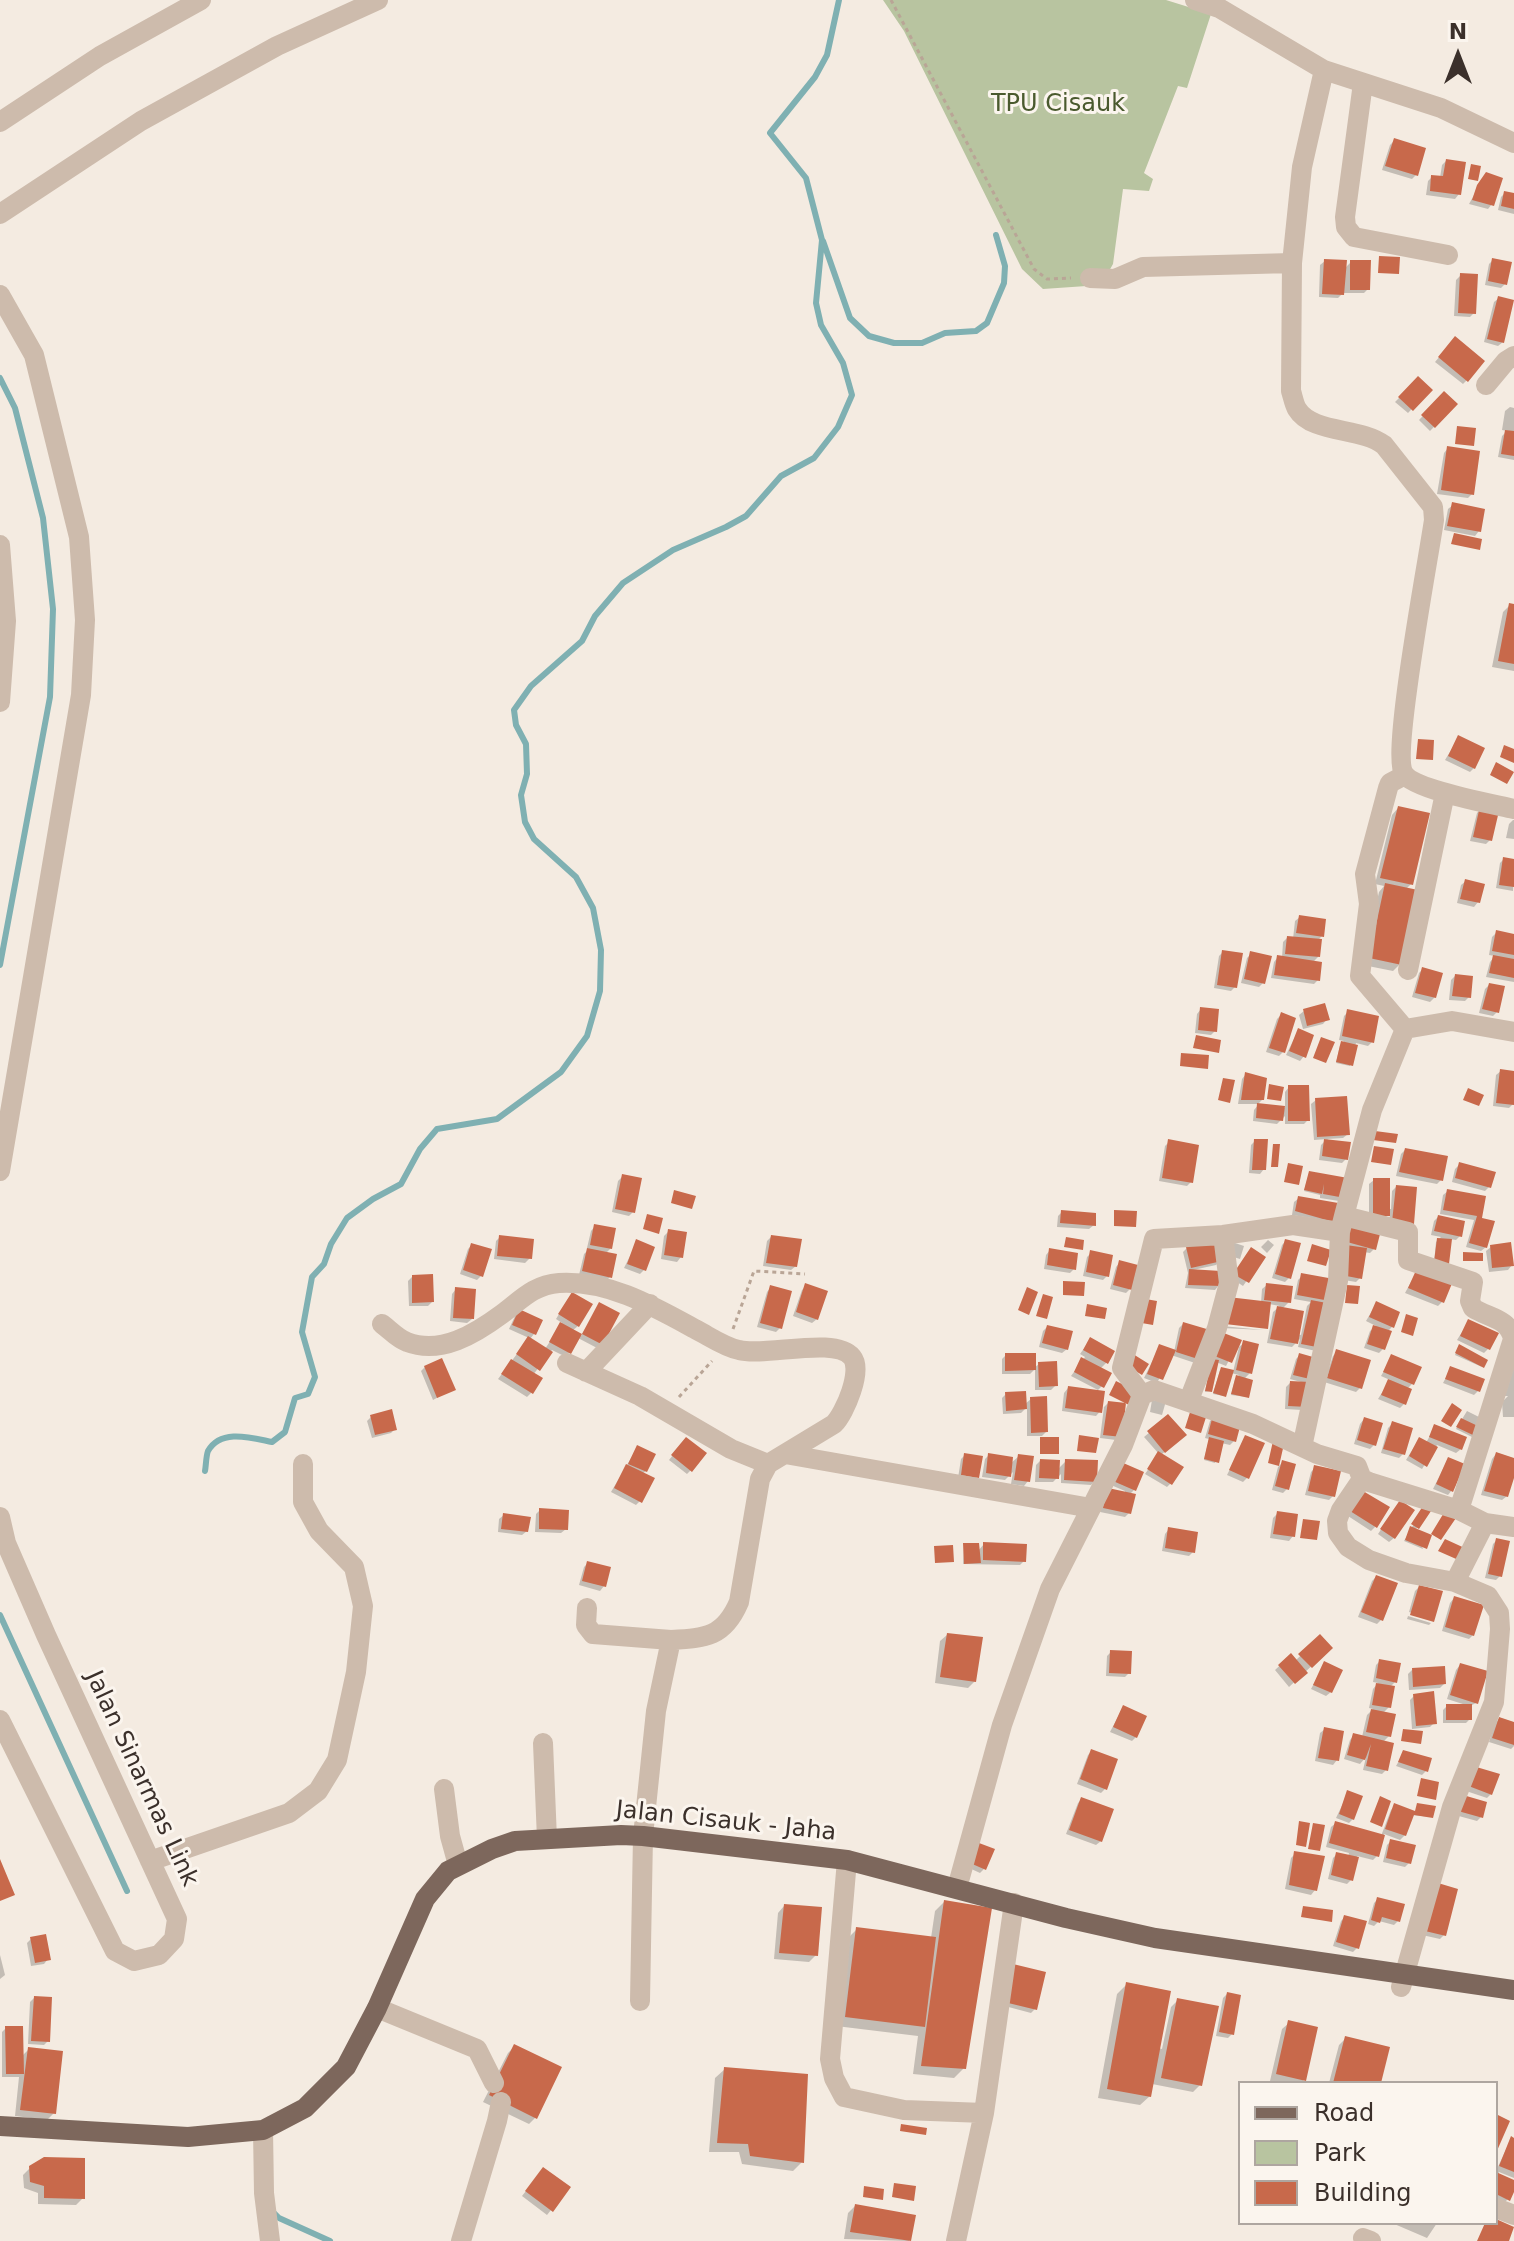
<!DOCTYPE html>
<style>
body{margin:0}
#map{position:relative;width:1514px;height:2241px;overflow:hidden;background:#f4ebe1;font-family:"DejaVu Sans",sans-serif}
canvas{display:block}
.legend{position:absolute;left:1238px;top:2081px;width:260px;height:144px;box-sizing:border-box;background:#fbf5ee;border:2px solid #aea6a0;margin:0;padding:10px 14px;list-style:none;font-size:24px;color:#3b302b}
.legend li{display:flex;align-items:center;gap:16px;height:40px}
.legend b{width:40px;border:2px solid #aea6a0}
.north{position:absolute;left:1418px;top:16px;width:80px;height:80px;-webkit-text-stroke:6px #fbf5ee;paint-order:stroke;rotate:0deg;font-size:22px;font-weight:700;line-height:32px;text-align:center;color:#3b302b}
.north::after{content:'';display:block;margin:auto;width:28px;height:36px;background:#3b302b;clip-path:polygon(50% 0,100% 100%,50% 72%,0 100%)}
</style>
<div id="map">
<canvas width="1514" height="2241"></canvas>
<ul class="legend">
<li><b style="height:10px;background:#7d675c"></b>Road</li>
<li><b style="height:22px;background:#b8c4a0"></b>Park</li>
<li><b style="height:22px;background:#c8694b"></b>Building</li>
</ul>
<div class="north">N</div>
</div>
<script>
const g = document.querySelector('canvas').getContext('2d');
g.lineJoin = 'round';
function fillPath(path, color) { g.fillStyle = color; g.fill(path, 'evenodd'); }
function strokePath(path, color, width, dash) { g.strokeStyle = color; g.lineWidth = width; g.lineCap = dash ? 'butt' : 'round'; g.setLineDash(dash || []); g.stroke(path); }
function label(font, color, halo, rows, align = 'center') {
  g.font = font + ' "DejaVu Sans",sans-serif'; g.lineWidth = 6; g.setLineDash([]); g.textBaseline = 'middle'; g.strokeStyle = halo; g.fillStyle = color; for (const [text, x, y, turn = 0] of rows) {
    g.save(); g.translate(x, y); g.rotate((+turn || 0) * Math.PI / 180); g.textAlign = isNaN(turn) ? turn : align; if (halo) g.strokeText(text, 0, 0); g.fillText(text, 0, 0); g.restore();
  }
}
const green = new Path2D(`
 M883,0H1166L1211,14L1187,88L1178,86L1144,173L1153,179L1149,191L1123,189L1113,264L1101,285L1043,289L1022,269L904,31Z`);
const shadow = new Path2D(`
 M1394,141L1416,175L1412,179L1382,170L1390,145Z
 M1446,161L1459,194L1455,199L1426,195L1428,181L1432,177L1440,178L1442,165Z
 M1483,179L1492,204L1488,209L1469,204Z
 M1505,193L1514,195V214L1498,210L1501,197Z
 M1493,260L1505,284L1501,288L1485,285L1489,264Z
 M1325,261L1344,269L1351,262L1368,289L1364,293H1343L1338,298L1319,297L1320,265Z
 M1461,275L1474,313L1470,317L1454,316L1456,280Z
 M1499,298L1503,342L1498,346L1484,342L1494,302Z
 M1451,343L1467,380L1463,384L1435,362Z
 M1418,379L1430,390L1408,413L1395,402Z
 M1444,394L1455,405L1430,431L1419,420Z
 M1510,407L1514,408V460L1498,457L1502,436L1507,431L1502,430L1505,411Z
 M1448,448L1472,494L1468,498L1437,494L1444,453Z
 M1453,505L1479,531L1475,536L1444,530L1448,509Z
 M1510,605L1514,606V671L1492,667L1503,612Z
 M1459,737L1474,768L1470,772L1445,760Z
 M1398,808L1411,884L1406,889L1400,964L1393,971L1363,965L1379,892L1384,886L1375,884L1392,815Z
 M1481,809L1490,840L1486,844L1470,841L1477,813Z
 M1513,820H1514V839L1506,838L1509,824Z
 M1504,859L1514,860L1513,891L1496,888L1500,863Z
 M1466,881L1478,902L1474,907L1457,903L1461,885Z
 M1300,917L1322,936L1317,941L1318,957L1312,963L1318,980L1314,984L1271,978L1274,962L1278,957L1282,958L1283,942L1287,938L1293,939L1295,921Z
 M1497,932L1514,936V982L1486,977L1490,962L1495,956L1489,955L1492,937Z
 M1223,952L1235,987L1231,991L1214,988L1219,956Z
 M1251,954L1263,983L1259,987L1241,983L1247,958Z
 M1423,969L1435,997L1430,1002L1412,997L1419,973Z
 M1455,976L1469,997L1465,1001L1449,1000L1451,980Z
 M1489,985L1497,1012L1493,1016L1479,1013L1485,989Z
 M1201,1009L1215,1031L1211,1035L1195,1033L1197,1014Z
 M1304,1011L1327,1019L1323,1024L1303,1029L1299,1015Z
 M1348,1012L1372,1042L1368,1046L1356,1043L1350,1066L1336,1063L1340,1045L1344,1041L1339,1040L1344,1016Z
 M1281,1015L1283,1052L1279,1056L1266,1052L1277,1019Z
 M1298,1031L1304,1056L1300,1061L1286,1055Z
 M1501,1071L1514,1073L1513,1104L1509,1108L1493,1106L1496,1075Z
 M1246,1074L1262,1100L1258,1104H1238L1242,1079Z
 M1289,1087L1308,1120L1304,1124H1285V1116L1277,1124L1253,1121L1254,1110L1258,1105L1285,1108V1092Z
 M1316,1100L1348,1134L1343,1138L1327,1139L1346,1159L1342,1163L1319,1160L1321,1145L1327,1139L1314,1140L1311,1104Z
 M1255,1141L1264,1169L1260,1174L1249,1173L1251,1145Z
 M1169,1142L1191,1182L1187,1186L1159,1181L1165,1146Z
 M1405,1150L1441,1180L1437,1184L1396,1176L1401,1154Z
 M1459,1165L1489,1187L1485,1191L1452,1182L1455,1169Z
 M1309,1173L1346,1180L1339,1201L1320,1198V1195L1304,1191Z
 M622,1177L633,1212L629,1216L612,1212L618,1181Z
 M1374,1180L1388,1209H1391L1392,1191L1396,1187L1415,1189L1389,1226L1390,1213L1383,1220H1369V1184Z
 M1448,1191L1484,1198L1480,1219L1486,1247L1481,1251L1466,1247L1474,1220L1440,1214L1443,1195Z
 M1299,1198L1336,1222L1292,1215L1294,1202Z
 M1062,1212L1094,1225L1089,1229L1057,1227L1058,1216Z
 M1438,1217L1460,1236L1456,1240L1450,1239L1434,1263L1436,1242L1441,1237L1431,1235L1434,1221Z
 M595,1226L611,1248L605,1254L610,1277L606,1281L579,1275L584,1254L589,1249L587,1248L591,1231Z
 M668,1232L681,1257L677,1262L661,1259L664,1236Z
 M1348,1232L1374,1249L1370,1253L1364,1252L1360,1278L1356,1282L1338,1279Z
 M500,1237L530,1258L525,1263L494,1259L496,1241Z
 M771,1237L796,1266L791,1270L763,1266L767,1241Z
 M1268,1240L1274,1245L1267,1253L1261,1247Z
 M1286,1241L1289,1278L1285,1282L1272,1278L1282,1245Z
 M637,1242L644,1270L640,1274L624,1268Z
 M1232,1242L1244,1246L1240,1259L1227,1255Z
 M472,1245L481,1276L477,1280L460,1274L468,1249Z
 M1491,1247L1512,1265L1508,1270L1489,1272L1486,1251Z
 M1187,1248L1220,1261L1216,1265L1193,1270L1219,1285L1215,1290L1185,1288L1188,1273L1183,1252Z
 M1050,1250L1074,1269L1070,1273L1044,1269L1046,1255Z
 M1091,1253L1107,1276L1103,1280L1083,1276L1087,1257Z
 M1263,1258L1243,1286L1231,1278Z
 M1120,1262L1130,1289L1126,1293L1110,1289L1116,1267Z
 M1418,1269L1442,1302L1438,1306L1405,1293Z
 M1302,1276L1331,1281L1316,1351L1298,1347L1300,1339L1292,1347L1267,1343L1273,1312L1280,1306L1269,1304L1265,1329L1261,1303L1262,1289L1267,1285L1289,1302L1282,1309L1297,1334L1301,1335L1307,1306L1311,1302L1294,1299L1298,1280Z
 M412,1277L432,1302L428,1306H409L408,1281Z
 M806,1286L817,1319L812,1323L793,1316L802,1290Z
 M771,1287L780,1328L776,1332L757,1327L767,1292Z
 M456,1289L472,1319L467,1323L450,1321L452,1294Z
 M568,1299L578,1326L572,1331L581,1336L599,1305L617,1314L597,1348L578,1338L566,1357L552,1350L533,1375L531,1393L527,1397L498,1379L529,1338L509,1329L515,1316L519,1311L534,1334L530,1339L545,1349L562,1323L556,1319Z
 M1376,1304L1392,1327L1387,1332L1383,1349L1379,1353L1364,1348L1370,1331L1376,1326L1366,1321Z
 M1469,1321L1488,1349L1484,1353L1457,1340Z
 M1183,1324L1207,1331L1195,1363L1171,1355L1157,1383L1144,1378L1160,1346L1174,1352L1179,1328Z
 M1222,1326L1264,1330L1222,1328Z
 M1047,1327L1067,1349L1062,1353L1039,1347L1043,1331Z
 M1090,1340L1107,1362L1100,1369L1102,1386L1098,1390L1071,1376L1085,1357L1080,1354Z
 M1239,1341L1226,1366L1216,1362L1210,1391L1205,1392L1211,1360Z
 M1244,1343L1250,1373L1244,1379L1247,1397L1231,1395L1235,1379L1239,1375L1231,1373L1224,1396L1213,1394L1220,1370L1233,1372L1239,1347Z
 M1458,1348L1482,1367L1455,1355Z
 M1337,1352L1360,1388L1356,1392L1324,1382L1333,1356Z
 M1006,1355L1034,1368L1039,1364L1056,1385L1051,1390H1035V1369L1030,1374H1002V1359Z
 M1300,1355L1317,1360L1302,1410L1285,1409L1286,1387L1290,1383L1301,1384V1382L1290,1379L1296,1359Z
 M1514,1355V1417H1503L1502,1402L1508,1396H1502Z
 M1392,1357L1412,1384L1407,1389L1404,1404L1400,1408L1378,1399L1390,1380L1381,1376Z
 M425,1367L453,1389L433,1400L421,1371Z
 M1451,1368L1478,1391L1474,1395L1443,1383Z
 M1068,1388L1100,1411L1108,1403L1124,1405L1116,1440L1100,1438L1104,1407L1096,1416L1062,1411L1064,1393Z
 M1006,1394L1025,1404L1031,1399L1046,1432L1042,1436H1027V1407L1021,1413L1003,1414L1002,1398Z
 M1152,1400L1166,1401L1162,1415L1150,1412Z
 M1467,1411L1481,1418L1472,1437L1456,1429Z
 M371,1417L395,1429L391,1433L372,1438L367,1421Z
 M1168,1417L1184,1435L1161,1455L1171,1483L1167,1487L1145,1474L1159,1454L1144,1437Z
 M1214,1417L1234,1441L1230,1445L1221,1443L1215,1463L1204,1460L1209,1439L1205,1438L1210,1421Z
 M1364,1419L1374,1445L1370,1449L1354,1444L1360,1424Z
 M1393,1423L1403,1454L1399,1458L1381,1453L1388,1428Z
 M1435,1426L1461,1449L1456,1453L1437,1445L1422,1469L1406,1460L1416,1444L1426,1443Z
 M1246,1437L1247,1478L1243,1482L1227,1475Z
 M682,1444L691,1470L687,1474L669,1460Z
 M637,1448L646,1471L642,1474L640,1501L636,1505L611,1492Z
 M1496,1454L1514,1460V1471L1507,1496L1502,1500L1481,1495L1492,1459Z
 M965,1455L977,1477L973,1481L958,1478L961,1459Z
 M989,1455L1010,1464L1019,1456L1028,1481L1024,1486L1011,1484L1013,1472L1005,1480L982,1477L985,1459Z
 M1448,1459L1452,1490L1448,1495L1433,1489Z
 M1040,1461L1058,1469L1066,1461L1095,1481L1091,1485L1061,1483V1474L1053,1482H1035L1036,1465Z
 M1282,1463L1287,1489L1283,1493L1272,1490L1278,1467Z
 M1315,1468L1333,1496L1329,1500L1305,1495L1311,1472Z
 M1118,1469L1134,1490L1129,1495V1513L1125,1517L1100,1512L1104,1494H1124L1125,1491L1111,1485Z
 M1360,1497L1375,1527L1371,1531L1348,1516Z
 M1396,1507L1394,1538L1389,1542L1378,1534Z
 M1423,1508L1416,1530L1423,1549L1404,1541Z
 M540,1510L566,1529L561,1533L535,1532L536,1514Z
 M1277,1514L1293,1536L1289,1541L1270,1538L1273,1518Z
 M504,1515L527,1531L522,1535L498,1532L499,1519Z
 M1169,1529L1193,1552L1189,1556L1162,1551L1165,1534Z
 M1497,1540L1500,1576L1496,1580L1485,1578L1493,1544Z
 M984,1544L1024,1561L1020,1565L963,1564L964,1545L978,1551Z
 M588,1563L604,1586L600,1591L579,1585L584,1567Z
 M1376,1577L1381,1620L1377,1624L1358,1617L1372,1581Z
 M1419,1587L1433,1619L1409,1612L1415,1591Z
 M1454,1598L1473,1635L1469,1639L1442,1631L1450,1603Z
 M1408,1616L1431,1623L1429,1625L1407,1619Z
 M947,1635L975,1681L968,1688L935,1683L940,1641Z
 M1320,1637L1331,1648L1289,1687L1275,1670L1290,1656L1295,1661Z
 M1111,1652L1129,1673L1125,1677L1106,1676L1107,1656Z
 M1380,1661L1395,1682L1390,1687L1389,1707L1383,1713L1389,1736L1383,1742L1386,1770L1382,1774L1363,1770L1366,1757L1360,1764L1344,1759L1350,1740L1354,1735L1362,1737L1367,1715L1373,1709L1369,1708L1373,1689L1378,1683L1373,1682L1376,1665Z
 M1325,1663L1331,1692L1326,1696L1311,1689Z
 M1460,1665L1476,1703L1470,1706V1719L1466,1723H1443V1710L1447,1706L1466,1705L1447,1699L1456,1670Z
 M1412,1670L1444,1684L1440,1688L1409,1690L1408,1674Z
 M1414,1696L1434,1723L1430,1727L1412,1729L1410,1700Z
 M1123,1707L1136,1737L1132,1741L1110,1732Z
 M1499,1719L1514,1724V1746L1511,1749L1489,1742L1495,1723Z
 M1325,1729L1337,1760L1333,1765L1315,1761L1320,1733Z
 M1092,1751L1105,1789L1101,1793L1077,1784L1088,1755Z
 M1404,1752L1426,1771L1422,1775L1396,1766Z
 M1470,1772L1491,1794L1487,1798L1463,1790Z
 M1348,1793L1353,1819L1349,1823L1336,1818Z
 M1082,1799L1101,1841L1096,1845L1066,1834L1078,1803Z
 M1459,1802L1481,1817L1477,1821L1455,1815Z
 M1395,1806L1431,1817L1412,1815L1405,1835L1400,1840L1384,1834L1377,1856L1373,1860L1357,1856L1351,1880L1347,1884L1328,1879L1333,1858L1337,1854L1348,1857L1349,1853L1326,1847L1331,1827L1336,1823L1381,1836L1391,1810Z
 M1391,1841L1409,1863L1405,1867L1383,1862L1387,1845Z
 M976,1849L984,1869L980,1873L967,1867Z
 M1295,1854L1315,1890L1311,1895L1285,1889L1291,1858Z
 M1435,1890L1444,1935L1440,1939L1422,1935Z
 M1378,1899L1398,1921L1394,1925L1379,1921L1374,1926L1368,1924L1374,1903Z
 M944,1902L964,2068L954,2078L913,2074L918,2036L836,2026L848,1938L857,1929L931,1938L935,1911Z
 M784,1906L816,1955L809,1962L774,1959L778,1913Z
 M1345,1917L1357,1948L1353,1952L1333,1946L1341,1921Z
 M31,1939L48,1959L44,1964L31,1966L27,1943Z
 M0,1955L5,1975L0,1979Z
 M1044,1973L1035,2009L1031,2013L1001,2005Z
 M1127,1984L1158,2048L1162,2049L1171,2007L1178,2000L1200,2085L1193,2092L1152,2084L1150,2096L1140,2105L1098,2098L1117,1994Z
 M1227,1994L1232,2034L1228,2038L1216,2036L1223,1998Z
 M34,1998L48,2041L44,2045L28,2044L30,2002Z
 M1289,2023L1304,2080L1301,2083L1270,2081L1282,2029Z
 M6,2028L22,2056L29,2049L54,2113L47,2120L15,2116L19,2077H2V2032Z
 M1346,2038L1379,2083H1329L1339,2045Z
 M515,2046L535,2118L529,2124L483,2102L508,2053Z
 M725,2069L802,2162L793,2171L742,2164L739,2152H709L715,2078Z
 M1511,2139L1514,2140V2178L1499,2172L1498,2175L1514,2182L1508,2199L1504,2203L1496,2200V2171Z
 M30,2168L83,2198L76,2205L38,2204V2193L24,2188L23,2175Z
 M540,2173L551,2210L547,2215L522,2196Z
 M855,2206L913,2216L909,2241L844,2239L848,2213Z
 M1392,2223H1437L1427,2238Z`);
const stream = new Path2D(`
 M823,241L850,318L869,336L894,343H922L945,333L976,331L987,323L1004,283L1005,266L996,235
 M0,378L15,408L43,518L53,609L50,697L0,965
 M205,1471C206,1466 206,1456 208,1451C221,1428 252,1438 272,1442L285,1432L295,1398L308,1394L315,1377L302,1332L312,1277L324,1264L331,1244L347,1218L373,1199L401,1184L420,1149L437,1129L497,1119L561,1072L587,1036L600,991L601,950L593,908L576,877L534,839L525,822L521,795L527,774L526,744L516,725L514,710L531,686L582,641L595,616L623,583L673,550L726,527L746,516L781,476L814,458L838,427L852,395L843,363L821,325L816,303L822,240L806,178L770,133L815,77L827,55L839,0
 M0,1615L127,1891
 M272,2211L279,2218L330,2241`);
const building = new Path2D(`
 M1394,138L1426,148L1418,176L1385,166Z
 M1446,159L1466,162L1461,195L1430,191L1431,175L1443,176Z
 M1471,164L1481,166L1478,181L1468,179Z
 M1486,172L1503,178L1494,206L1472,200L1477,185Z
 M1504,191L1514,193V209L1501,206Z
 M1379,256L1400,257L1399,274L1378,273Z
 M1492,258L1512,262L1507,285L1488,281Z
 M1324,259L1347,260L1344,295L1322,294Z
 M1350,260H1371L1370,290H1350Z
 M1460,273L1478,274L1476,314L1458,313Z
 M1498,296L1514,300L1504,343L1487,339Z
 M1455,336L1485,361L1468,382L1438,357Z
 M1418,376L1433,390L1413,411L1398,397Z
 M1444,391L1458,404L1435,428L1421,415Z
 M1457,426L1476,428L1474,446L1455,444Z
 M1505,430L1514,431V456L1501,454Z
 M1447,446L1480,451L1474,495L1441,490Z
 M1452,502L1485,509L1481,532L1447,526Z
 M1454,533L1482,539L1480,550L1451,544Z
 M1509,603L1514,604V664L1498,661Z
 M1458,735L1485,748L1475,769L1448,756Z
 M1418,739L1434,740L1433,760L1416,759Z
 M1504,745L1514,749V763L1500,757Z
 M1496,762L1514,772L1507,784L1490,775Z
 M1398,806L1430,813L1413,885L1380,878Z
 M1480,806L1499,811L1492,841L1473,837Z
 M1503,857L1514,859V887L1499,885Z
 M1465,879L1485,884L1480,903L1460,899Z
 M1385,883L1418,890L1402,965L1369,958Z
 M1299,915L1326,919L1324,937L1296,933Z
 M1496,930L1514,934V955L1492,951Z
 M1287,936L1322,939L1320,957L1285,954Z
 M1222,950L1243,953L1237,988L1217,985Z
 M1250,951L1272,956L1265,984L1244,979Z
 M1277,955L1322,962L1320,981L1274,975Z
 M1493,955L1514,959V978L1489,973Z
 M1422,967L1443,973L1436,998L1415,993Z
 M1455,974L1473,976L1471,998L1452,996Z
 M1489,983L1505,986L1499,1013L1482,1009Z
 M1325,1003L1330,1020L1307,1026L1303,1009Z
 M1200,1007L1219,1009L1217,1032L1198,1030Z
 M1347,1009L1379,1016L1374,1043L1342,1036Z
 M1281,1012L1296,1018L1285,1053L1269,1048Z
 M1298,1028L1314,1035L1306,1058L1289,1051Z
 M1196,1035L1221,1040L1219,1053L1193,1048Z
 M1321,1037L1335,1042L1326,1063L1313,1058Z
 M1341,1041L1358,1045L1353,1066L1336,1062Z
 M1181,1053L1209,1055L1208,1069L1180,1066Z
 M1500,1069L1514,1071V1105L1496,1103Z
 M1245,1072L1267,1078L1264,1100H1241Z
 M1223,1078L1235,1080L1230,1103L1218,1100Z
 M1269,1084L1284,1087L1281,1101L1267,1099Z
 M1288,1085H1309L1310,1121H1288Z
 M1468,1088L1484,1095L1479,1106L1463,1100Z
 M1347,1096L1350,1135L1317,1137L1315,1098Z
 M1257,1103L1285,1106L1283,1121L1256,1118Z
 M1375,1131L1398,1134L1396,1143L1373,1140Z
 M1168,1139L1199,1145L1193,1183L1162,1178Z
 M1254,1139H1268L1266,1170H1252Z
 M1324,1139L1351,1142L1348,1160L1322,1156Z
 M1273,1144H1280L1278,1167H1271Z
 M1374,1146L1394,1149L1391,1165L1371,1162Z
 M1405,1148L1448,1156L1443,1181L1399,1172Z
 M1459,1162L1496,1172L1491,1188L1455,1178Z
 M1288,1163L1303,1166L1299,1185L1284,1182Z
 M1309,1171L1348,1178L1345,1198L1323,1194L1324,1184L1322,1194L1304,1190Z
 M622,1174L642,1178L635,1213L615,1209Z
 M1373,1178H1390V1216H1373Z
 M1396,1185L1417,1187L1414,1224L1392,1222Z
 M1447,1189L1486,1196L1482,1218L1495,1221L1487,1248L1469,1243L1477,1216L1443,1210Z
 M674,1190L696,1196L692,1209L671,1203Z
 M1298,1196L1344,1204L1337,1223L1295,1211Z
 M1061,1210L1096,1213V1226L1060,1223Z
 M1114,1210L1137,1211L1136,1227L1114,1226Z
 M647,1214L663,1218L659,1234L643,1229Z
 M1438,1215L1465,1221L1462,1237L1434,1231Z
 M594,1224L616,1228L612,1249L590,1245Z
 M1351,1225L1380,1234L1376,1250L1347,1242Z
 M668,1229L687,1232L683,1258L664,1255Z
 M499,1235L534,1239L532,1259L497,1256Z
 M771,1235L802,1239L797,1267L766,1263Z
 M1066,1237L1084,1240L1083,1250L1064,1247Z
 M1437,1238L1452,1239L1449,1264L1434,1262Z
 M636,1239L655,1247L646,1271L627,1264Z
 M1217,1239L1222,1261L1191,1268L1186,1247Z
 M1285,1239L1301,1243L1291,1279L1275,1274Z
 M1511,1242L1514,1266L1492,1268L1490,1245Z
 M471,1243L492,1249L483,1277L463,1270Z
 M1312,1244L1331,1250L1326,1266L1307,1261Z
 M1346,1245L1367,1248L1362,1279L1341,1275Z
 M1251,1247L1266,1257L1249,1283L1233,1274Z
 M587,1248L617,1254L612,1278L582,1271Z
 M1049,1248L1078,1253L1076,1270L1047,1265Z
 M1090,1250L1113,1255L1109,1277L1086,1272Z
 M1463,1252L1483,1253V1261H1463Z
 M1119,1260L1138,1265L1132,1290L1113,1285Z
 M1418,1266L1453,1281L1444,1303L1408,1288Z
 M1189,1269L1221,1271V1286L1188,1285Z
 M1301,1273L1334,1279L1330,1301L1297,1295Z
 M433,1274L434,1302L412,1303V1275Z
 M1063,1281L1085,1282L1084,1296L1063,1295Z
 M805,1283L828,1291L818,1320L796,1312Z
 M1266,1283L1293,1286L1291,1303L1264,1300Z
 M770,1285L792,1291L782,1329L760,1323Z
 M1347,1285L1360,1286L1358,1304L1345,1303Z
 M455,1287L476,1289L474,1319L453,1318Z
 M1027,1287L1038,1292L1029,1315L1018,1310Z
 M572,1292L593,1304L579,1327L558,1314Z
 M1043,1294L1053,1297L1047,1319L1036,1316Z
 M1228,1297L1271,1302L1268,1329L1225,1324Z
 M1140,1298L1157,1301L1153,1325L1136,1322Z
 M1311,1300L1332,1304L1322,1348L1301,1344Z
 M1376,1301L1400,1312L1394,1328L1369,1317Z
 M599,1302L620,1313L603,1345L582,1334Z
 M1087,1304L1107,1308L1105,1319L1085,1316Z
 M1277,1306L1304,1311L1298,1344L1270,1339Z
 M519,1309L543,1320L536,1335L512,1325Z
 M1406,1314L1418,1318L1413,1336L1401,1332Z
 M1468,1319L1499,1333L1490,1350L1460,1336Z
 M560,1322L582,1334L571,1354L549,1342Z
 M1183,1322L1210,1330L1201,1360L1176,1352Z
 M1047,1325L1073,1331L1068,1350L1042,1343Z
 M1373,1325L1392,1331L1385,1350L1367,1344Z
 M1221,1332L1242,1340L1232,1363L1212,1355Z
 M528,1336L553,1352L540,1371L516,1354Z
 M1090,1337L1115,1351L1108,1364L1083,1350Z
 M1243,1340L1259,1344L1252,1374L1236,1370Z
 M1159,1344L1176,1350L1163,1380L1147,1374Z
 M1459,1344L1488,1360L1484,1368L1455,1353Z
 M1336,1349L1371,1360L1362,1389L1327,1378Z
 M1005,1353H1036V1370L1005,1371Z
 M1299,1353L1320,1359L1314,1380L1293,1375Z
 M1133,1354L1149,1364L1142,1375L1126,1365Z
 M1391,1354L1422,1367L1414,1385L1383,1372Z
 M1081,1357L1112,1373L1104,1388L1074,1372Z
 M442,1358L456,1390L437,1398L424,1366Z
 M511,1359L543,1378L533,1394L501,1374Z
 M1212,1359L1219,1360L1212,1392L1205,1391Z
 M1057,1361L1058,1386L1039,1387L1038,1362Z
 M1450,1366L1485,1379L1480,1392L1445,1379Z
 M1221,1367L1234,1370L1226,1397L1213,1393Z
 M1236,1375L1253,1380L1249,1398L1231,1394Z
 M1388,1379L1412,1389L1406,1405L1381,1395Z
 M1116,1381L1136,1391L1129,1405L1109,1395Z
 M1290,1381L1310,1382L1308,1407L1288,1406Z
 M1068,1386L1105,1391L1102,1413L1065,1408Z
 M1026,1391L1027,1409L1006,1411L1005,1392Z
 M1047,1396L1048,1432L1031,1433L1030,1397Z
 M1108,1401L1126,1403L1122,1437L1103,1435Z
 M1452,1403L1462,1410L1451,1427L1441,1421Z
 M392,1409L397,1430L375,1435L370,1415Z
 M1191,1409L1207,1414L1201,1433L1185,1428Z
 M1168,1414L1187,1435L1165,1453L1147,1431Z
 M1213,1415L1241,1423L1236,1442L1208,1434Z
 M1364,1417L1383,1423L1376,1446L1357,1440Z
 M1461,1418L1480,1427L1475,1436L1456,1427Z
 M1392,1421L1413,1428L1405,1455L1383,1449Z
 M1434,1424L1467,1437L1462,1450L1429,1437Z
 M1079,1435L1099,1438L1096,1453L1077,1451Z
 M1245,1435L1265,1443L1249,1479L1229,1470Z
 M686,1437L707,1453L692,1472L671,1455Z
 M1040,1437H1059V1454H1040Z
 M1209,1437L1224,1441L1219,1463L1204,1459Z
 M1419,1437L1438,1447L1427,1467L1409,1456Z
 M1273,1441L1284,1444L1279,1466L1268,1463Z
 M637,1445L656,1454L647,1472L628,1464Z
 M1158,1451L1184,1467L1172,1485L1147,1469Z
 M1496,1452L1514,1458V1478L1508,1497L1484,1491Z
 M964,1453L983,1456L979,1478L961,1475Z
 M988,1453L1013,1457L1011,1477L986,1473Z
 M1018,1454L1034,1456L1030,1482L1014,1480Z
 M1448,1457L1465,1464L1453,1492L1436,1484Z
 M1040,1459L1060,1460L1059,1479L1039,1478Z
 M1065,1459L1098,1460L1097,1482L1064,1480Z
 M1282,1460L1296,1464L1289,1490L1275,1486Z
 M1121,1462L1144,1472L1136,1491L1113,1481Z
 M626,1464L655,1478L642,1503L614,1488Z
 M1314,1465L1341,1471L1335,1497L1308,1491Z
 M1108,1488L1136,1494L1131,1514L1103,1508Z
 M1363,1491L1390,1507L1377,1528L1350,1511Z
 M1400,1500L1415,1510L1395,1539L1380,1529Z
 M1423,1506L1431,1511L1419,1529L1411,1524Z
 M539,1508L569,1510L568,1530L539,1529Z
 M1277,1511L1298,1514L1295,1537L1273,1534Z
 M1445,1511L1456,1518L1441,1540L1431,1534Z
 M503,1513L531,1517L528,1532L501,1529Z
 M1303,1519L1320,1521L1317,1540L1300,1538Z
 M1410,1526L1432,1535L1427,1549L1405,1540Z
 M1168,1527L1198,1532L1195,1553L1165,1548Z
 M1496,1538L1510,1541L1502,1577L1488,1574Z
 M1445,1539L1469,1550L1463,1562L1438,1551Z
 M983,1542L1027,1544L1026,1562L983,1560Z
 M963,1543H979L981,1563L964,1564Z
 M953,1545L954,1562L935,1563L934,1546Z
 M587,1561L611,1567L606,1587L582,1581Z
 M1376,1575L1398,1583L1383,1621L1361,1612Z
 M1419,1585L1443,1591L1434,1622L1410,1615Z
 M1454,1596L1484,1605L1474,1636L1445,1627Z
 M947,1633L983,1637L976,1682L940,1677Z
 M1320,1634L1333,1648L1312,1668L1298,1654Z
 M1110,1650L1132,1651L1131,1674L1109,1673Z
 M1291,1653L1308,1673L1295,1684L1278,1665Z
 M1379,1659L1401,1663L1397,1683L1376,1678Z
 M1324,1661L1343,1670L1332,1693L1313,1685Z
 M1460,1663L1488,1671L1478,1704L1450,1695Z
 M1445,1666L1446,1684L1413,1687L1412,1668Z
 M1376,1683L1395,1686L1391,1708L1372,1705Z
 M1434,1691L1437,1724L1416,1726L1413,1694Z
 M1446,1704H1472V1720H1446Z
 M1123,1705L1147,1716L1137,1738L1113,1727Z
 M1371,1709L1396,1714L1391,1737L1366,1732Z
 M1499,1717L1514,1722V1745L1492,1738Z
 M1324,1727L1344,1731L1339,1761L1318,1758Z
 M1403,1729L1423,1731L1421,1744L1401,1741Z
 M1353,1733L1394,1743L1388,1771L1366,1766L1371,1744L1365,1760L1347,1755Z
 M1091,1749L1118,1759L1107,1790L1080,1779Z
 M1403,1750L1432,1758L1428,1772L1398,1762Z
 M1473,1766L1500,1774L1492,1795L1466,1785Z
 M1421,1778L1439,1782L1436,1800L1417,1796Z
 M1347,1790L1363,1796L1354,1820L1339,1814Z
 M1463,1795L1487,1802L1483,1818L1458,1811Z
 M1380,1796L1391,1801L1382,1827L1370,1822Z
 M1081,1797L1114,1809L1102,1842L1069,1830Z
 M1394,1803L1415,1811L1417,1803L1436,1806L1433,1818L1414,1815L1406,1836L1385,1829Z
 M1299,1821L1310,1823L1306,1847L1296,1845Z
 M1335,1821L1385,1835L1379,1857L1329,1843Z
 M1313,1823L1325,1825L1320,1851L1308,1849Z
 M1390,1839L1416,1845L1411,1864L1386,1858Z
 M979,1843L995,1849L986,1870L970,1863Z
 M1294,1851L1325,1856L1317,1891L1289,1885Z
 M1336,1852L1359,1857L1353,1881L1331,1875Z
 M0,1859L15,1895L0,1901Z
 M1438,1883L1458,1889L1446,1936L1425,1931Z
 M1377,1897L1405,1904L1400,1922L1382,1917L1380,1923L1371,1920Z
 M944,1900L992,1908L966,2069L921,2066Z
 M784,1904L822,1907L818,1956L779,1953Z
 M1303,1906L1333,1910L1332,1922L1301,1917Z
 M1344,1915L1367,1921L1359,1949L1336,1942Z
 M856,1927L936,1937L925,2027L845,2017Z
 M46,1934L51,1960L35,1963L30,1937Z
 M1013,1964L1046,1972L1037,2010L1004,2002Z
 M1126,1982L1171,1991L1151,2097L1107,2089Z
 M1227,1992L1241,1995L1234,2035L1219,2032Z
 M34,1996L52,1997L50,2042L31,2041Z
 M1177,1998L1219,2006L1202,2086L1161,2078Z
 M1288,2020L1318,2027L1306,2081L1276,2074Z
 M5,2026H23L24,2074H6Z
 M1345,2036L1390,2047L1381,2083H1333Z
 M514,2044L562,2067L537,2119L489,2095Z
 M28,2047L63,2051L56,2114L20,2110Z
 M724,2067L808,2074L804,2163L750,2156L748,2144L717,2143Z
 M1496,2114L1510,2121L1496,2153Z
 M901,2124L927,2128L926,2135L900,2131Z
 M1511,2136L1514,2138V2172L1499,2166Z
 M44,2157L85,2158V2199L44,2198V2186L30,2182L29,2166Z
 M543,2167L571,2187L553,2212L525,2191Z
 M1496,2172L1514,2180V2192L1510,2201L1496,2194Z
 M894,2183L916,2186L914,2201L892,2197Z
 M864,2186L884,2189L883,2200L863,2197Z
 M855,2204L916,2215L911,2241L850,2232Z
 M1496,2219L1514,2227L1509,2241H1477L1485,2223H1496Z`);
const path = new Path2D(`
 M891,0L1034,269L1047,279L1071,278
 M733,1329L754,1271L805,1274
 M679,1397L712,1361`);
const minor = new Path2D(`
 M1195,0L1219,8L1324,70L1441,108L1514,143
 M1324,70L1302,167L1292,263L1291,391C1293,397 1294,404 1297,409C1312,434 1361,427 1384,445L1433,507L1434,520C1429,556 1391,754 1404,774C1415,790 1493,804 1514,809
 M1363,83L1345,217L1346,227L1354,237L1448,255
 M0,122L100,56L201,0
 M0,214L141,121L277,46L378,0
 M1090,278L1115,279L1143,267L1292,263
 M0,295L34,355L79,537L85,620L81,695L0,1171
 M1486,385L1506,361L1514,356
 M0,545L6,621L0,702
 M1408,970L1445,793
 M1405,1029L1452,1021L1514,1032
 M1344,1216L1408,1232V1260L1473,1282L1470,1301L1473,1308C1488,1318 1509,1318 1513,1339L1459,1510
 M382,1324C390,1330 398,1339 407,1342C441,1355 475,1334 502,1314C521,1300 533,1285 559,1283C608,1280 653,1306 695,1329C709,1336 724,1347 739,1350C766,1357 835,1336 852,1357C863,1370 845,1413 834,1424L768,1464L760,1479L739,1602C724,1637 706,1638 671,1640L656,1711L643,1836L640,2001
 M567,1363L640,1396L731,1449L768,1464
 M586,1372L650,1304
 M1142,1395L1122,1368L1154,1239L1223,1235L1293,1225L1340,1232
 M1189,1400L1217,1328L1229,1283L1223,1235
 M1302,1447L1338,1281L1340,1232L1344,1216L1372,1110L1405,1029L1360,976L1369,904L1365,874L1388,788L1390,783L1405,775
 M785,1454L1091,1508
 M1362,1479L1341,1510L1337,1521L1338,1533L1348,1547L1369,1560L1406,1573L1455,1582L1488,1596L1499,1613L1500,1629L1494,1702L1452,1807L1401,1987
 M0,1517L6,1543L46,1635L177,1919L174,1939L159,1955L134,1961L115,1951L0,1720
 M1455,1582L1485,1523
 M587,1608L586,1625L593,1634L671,1640
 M543,1743L547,1839
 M444,1789L450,1836L458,1865
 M847,1860L830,2059L834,2078L844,2097L904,2110L984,2113
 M150,1861L289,1813L318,1791L337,1760L356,1672L363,1606L354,1567L319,1531L303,1502V1464
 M957,1888L1002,1725L1050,1589L1123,1445L1142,1395L1154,1390L1253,1424L1317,1454L1357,1466L1362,1479L1369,1482L1459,1510L1485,1523L1514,1527
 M377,2008L477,2049L494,2083
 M263,2130L264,2193L270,2241
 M1496,2208L1514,2215
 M1363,2238L1371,2241
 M461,2241L497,2121L501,2102
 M956,2241L984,2113L1014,1903`);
const major = new Path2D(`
 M0,2126L188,2137L263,2130L305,2108L346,2067L377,2008L425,1899L448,1871L492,1849L515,1841L621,1835L643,1836L847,1860L1066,1918L1155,1938L1514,1990`);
const parkNames = [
 ["TPU Cisauk",1058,105]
];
const streetNames = [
 ["Jalan Sinarmas Link",141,1779,65],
 ["Jalan Cisauk - Jaha",726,1822,6]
];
fillPath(green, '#b8c4a0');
fillPath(shadow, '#0003');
strokePath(stream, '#7fb0b2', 6);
fillPath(building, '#c8694b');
strokePath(path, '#b9a596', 3, [4, 4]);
strokePath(minor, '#cdbbac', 20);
strokePath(major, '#7d675c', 20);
label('24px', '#4a5a2e', '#fbf5ee', parkNames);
label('24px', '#3b302b', '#fbf5ee', streetNames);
</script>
